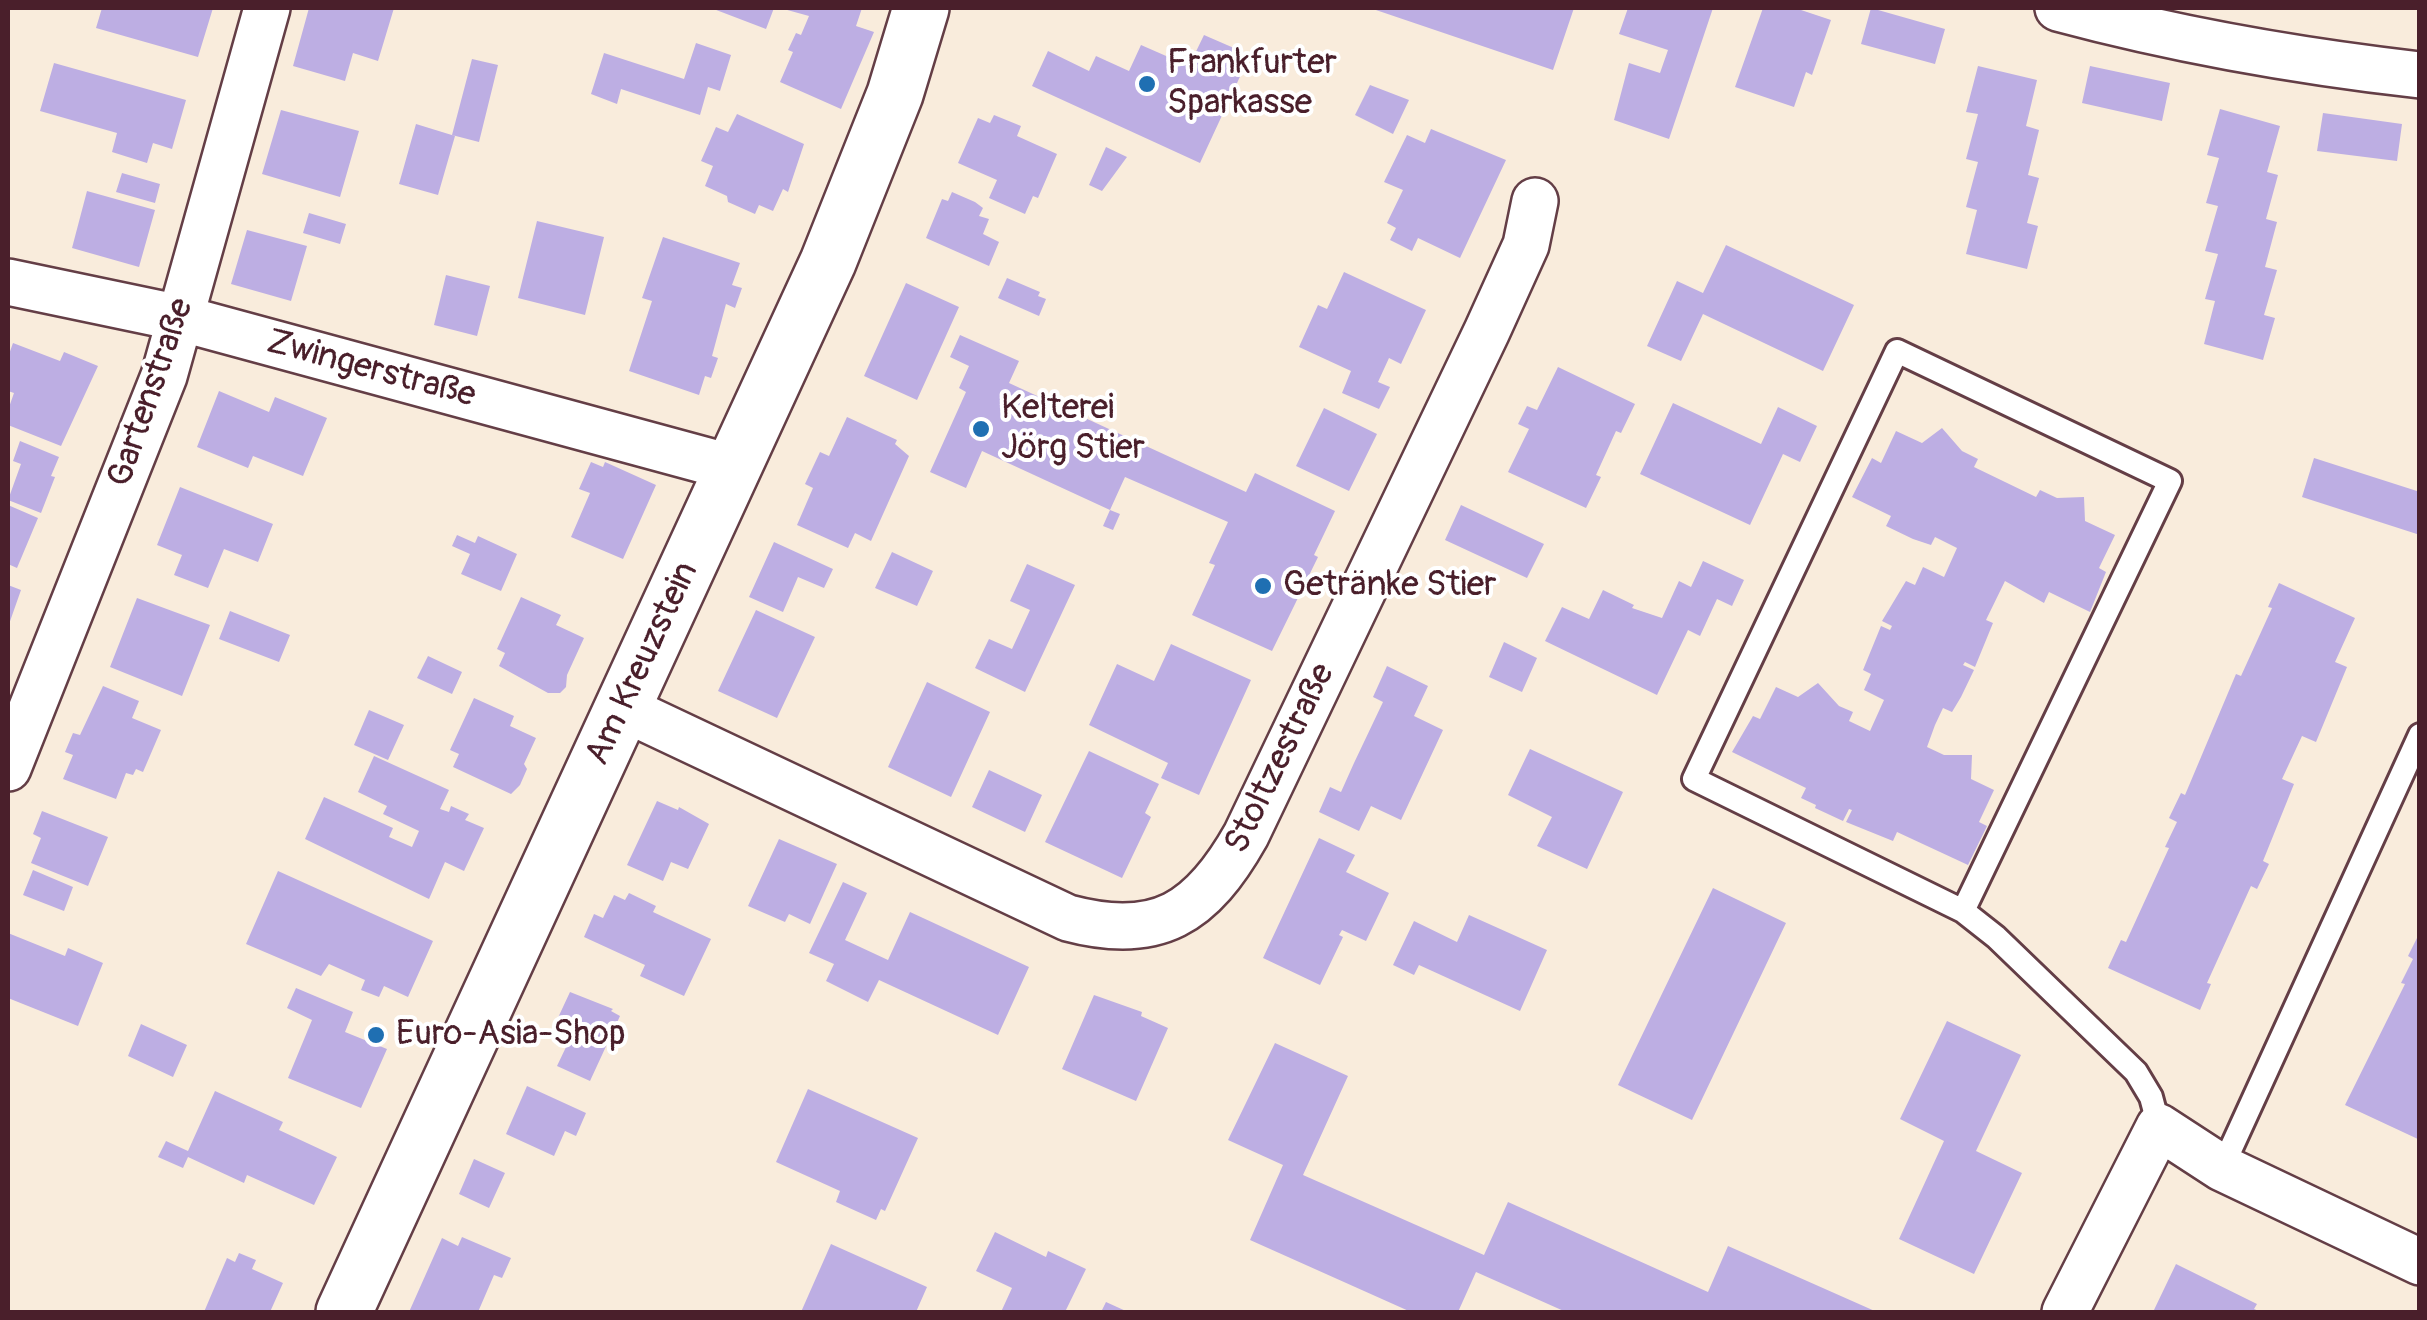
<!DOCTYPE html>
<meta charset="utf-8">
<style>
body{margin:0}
#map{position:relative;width:2427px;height:1320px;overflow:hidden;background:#f9ecdc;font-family:Pangolin,sans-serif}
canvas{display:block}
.frame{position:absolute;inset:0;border:10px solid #4a1f2b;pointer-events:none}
</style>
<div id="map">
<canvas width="2427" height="1320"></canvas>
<div class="frame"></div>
</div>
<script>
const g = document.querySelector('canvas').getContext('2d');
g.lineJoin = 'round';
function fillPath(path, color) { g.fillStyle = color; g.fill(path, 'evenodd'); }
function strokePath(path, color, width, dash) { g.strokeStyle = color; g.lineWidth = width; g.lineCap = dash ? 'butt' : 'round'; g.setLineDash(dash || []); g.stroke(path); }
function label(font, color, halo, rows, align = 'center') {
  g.font = font + ' Pangolin,sans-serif'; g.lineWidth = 8; g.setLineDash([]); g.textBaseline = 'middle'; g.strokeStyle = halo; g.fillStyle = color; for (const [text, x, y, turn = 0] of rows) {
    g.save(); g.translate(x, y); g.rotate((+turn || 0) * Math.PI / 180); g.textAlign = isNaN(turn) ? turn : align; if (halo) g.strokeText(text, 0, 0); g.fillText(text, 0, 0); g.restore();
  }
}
const building = new Path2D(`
 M102,8H213L198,57L96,28Z
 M309,8H394L378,61L353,53L345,81L293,66Z
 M711,8H774L766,29Z
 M780,8H862L856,26L874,32L841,109L780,82L793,52L788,50L796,33L801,35L809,16Z
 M1370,8H1574L1553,70Z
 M1628,8H1713L1669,139L1614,120L1629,63L1660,73L1668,50L1619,34Z
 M1763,8H1795L1831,20L1812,75L1806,72L1794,107L1735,87Z
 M1871,8L1945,29L1935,64L1861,44Z
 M1204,35L1250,55L1200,163L1032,86L1048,51L1089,71L1096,56L1129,71L1141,45L1189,66Z
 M696,43L731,55L720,91L708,87L700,115L621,89L617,104L591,94L604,53L684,79Z
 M472,59L498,65L479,142L452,135Z
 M54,63L186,100L172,149L153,143L147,163L112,152L117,133L40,111Z
 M1978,66L2037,80L2026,126L2039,130L2028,175L2039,178L2027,223L2038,226L2027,269L1966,254L1977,210L1966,207L1978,162L1966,159L1978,114L1966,112Z
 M2090,66L2170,83L2162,121L2082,103Z
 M1370,85L1409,100L1393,134L1355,115Z
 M2220,109L2280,126L2267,172L2278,175L2266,219L2277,222L2265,267L2277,270L2264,315L2275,318L2263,360L2204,344L2215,301L2205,299L2218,254L2205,251L2218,206L2206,203L2219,158L2207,155Z
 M281,110L359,131L340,197L262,174Z
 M2323,113L2402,124L2397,161L2317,151Z
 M737,114L804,144L788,192L783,189L773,211L759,205L755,214L728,202L727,196L705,186L713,166L701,161L716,127L728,132Z
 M994,115L1021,126L1017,136L1057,154L1038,198L1033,196L1025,214L989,198L997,180L958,163L978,118L990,123Z
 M416,124L455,136L438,195L399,184Z
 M1431,129L1506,160L1460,258L1418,238L1412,251L1390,240L1396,228L1387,223L1403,190L1384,182L1407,135L1425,143Z
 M1106,147L1127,157L1102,191L1089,185Z
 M122,173L160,184L155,203L116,192Z
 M87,191L155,210L139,267L72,248Z
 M952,192L975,202L983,208L979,216L989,219L983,234L999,242L989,266L926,238L942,199L948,201Z
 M309,213L346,224L340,244L303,233Z
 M537,221L604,237L585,315L518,298Z
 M247,230L307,246L291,301L231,284Z
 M663,237L740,263L732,285L742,288L735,308L726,304L712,356L718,358L711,378L705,376L699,395L629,371L652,301L642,298Z
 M1726,245L1854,305L1823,371L1703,314L1681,361L1647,346L1677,281L1703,293Z
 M1344,272L1426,310L1401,364L1389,358L1378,382L1390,387L1379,409L1342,393L1351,371L1299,347L1318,305L1327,309Z
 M446,275L490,286L477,336L434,325Z
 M1007,278L1040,292L1038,296L1046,299L1039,316L998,298Z
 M906,283L959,307L917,400L864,376Z
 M960,335L1019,361L1009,383L1246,492L1255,473L1335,511L1314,555L1318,557L1272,651L1192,615L1215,565L1209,563L1228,522L1125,477L1110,510L1120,514L1113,530L1103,526L1110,510L982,451L966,488L930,472L966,392L959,388L969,366L950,357Z
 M13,343L60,361L64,352L98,366L61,446L8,425V410L14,393L8,391V357Z
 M1558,367L1635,404L1621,433L1616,431L1596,475L1601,477L1586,508L1508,472L1529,429L1518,424L1527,406L1537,410Z
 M219,391L269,412L275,397L327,418L303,476L253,456L248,468L197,447Z
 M1673,403L1761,444L1778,407L1817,426L1800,462L1783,454L1750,525L1640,474Z
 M1324,408L1377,434L1349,491L1296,466Z
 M847,417L897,440L895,444L909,456L871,541L855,533L848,548L797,525L813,488L805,484L820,452L829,456Z
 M1942,428L1962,451L1978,459L1974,467L2036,497L2040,490L2057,498L2084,497L2085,521L2115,535L2099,568L2106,572L2090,612L2049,592L2044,603L2005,581L1986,620L1993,623L1975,667L1965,662L1963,665L1974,670L1961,697L1952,712L1943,708L1935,725L1927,747L1944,755H1972L1971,779L1994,790L1979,822L1987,826L1968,865L1897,832L1893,841L1846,822L1852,810L1849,809L1843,821L1815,808L1816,805L1801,798L1806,788L1732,752L1753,716L1760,719L1776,687L1798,697L1818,683L1839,706L1853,712L1849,721L1870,731L1884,700L1864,690L1871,674L1863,670L1881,626L1890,630L1892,626L1882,621L1906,581L1915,585L1923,567L1944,577L1957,548L1935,537L1931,545L1913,539L1886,526L1891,516L1852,497L1872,458L1881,463L1896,431L1922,443Z
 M20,441L59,457L51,476L55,477L41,513L8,500L21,464L13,461Z
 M2314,458L2420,492V535L2302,497Z
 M591,462L603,467L605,462L656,485L623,559L571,537L590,493L579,489Z
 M180,487L273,524L258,562L224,549L208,588L174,575L182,555L157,545Z
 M8,505L38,518L17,568L8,564Z
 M1461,505L1544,544L1527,578L1445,540Z
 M457,535L475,543L478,536L517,554L501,591L461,574L470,554L452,546Z
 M774,542L833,569L824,588L798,577L783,612L749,597Z
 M892,552L933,571L917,606L875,588Z
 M1703,561L1744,580L1732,606L1717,599L1700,636L1688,630L1657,695L1545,641L1562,607L1589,619L1603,590L1634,605L1632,608L1662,618L1679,581L1691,587Z
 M1027,564L1075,585L1025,692L975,668L989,639L1012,649L1030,610L1010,601Z
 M2279,583L2355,618L2335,662L2347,667L2316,742L2302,736L2282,779L2294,784L2263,861L2269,864L2257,889L2251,886L2207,983L2211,984L2200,1010L2108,968L2121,940L2126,942L2169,848L2165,847L2177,822L2169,818L2181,793L2185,795L2236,674L2241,676L2272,608L2268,607Z
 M8,585L21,590L8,627Z
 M521,597L561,615L556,625L584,638L567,675L566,687L560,693H548L499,666L505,653L497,649Z
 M137,598L210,625L182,696L110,667Z
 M756,610L815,637L777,718L718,691Z
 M230,611L290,635L279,662L219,639Z
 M1504,642L1537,658L1522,692L1489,677Z
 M1171,644L1251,680L1199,795L1161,778L1168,763L1089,725L1117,664L1154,681Z
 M428,656L462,672L452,694L417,678Z
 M1387,666L1428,686L1414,716L1443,730L1401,820L1371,806L1359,831L1319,812L1330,787L1341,792L1354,763L1383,702L1373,697Z
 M927,682L990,712L951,797L888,767Z
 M103,686L139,701L132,718L161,730L143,772L136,769L133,775L126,773L116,799L63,779L73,755L65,752L73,733L80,735Z
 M474,698L514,716L510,726L536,738L524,764L527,769L520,785L511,794L453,767L459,754L450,750Z
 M369,710L404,725L388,760L354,745Z
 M1530,749L1623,792L1587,869L1537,846L1552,817L1508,795Z
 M1089,751L1159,784L1145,813L1151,817L1122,878L1045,842Z
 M374,756L449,790L440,809L449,812L451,806L469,814L465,820L484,828L464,871L445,862L429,899L305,839L324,797L393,828L389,837L412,847L419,831L383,814L387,806L358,792Z
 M989,770L1042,795L1025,832L972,807Z
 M657,801L678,810L679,807L709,824L688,869L671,862L663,881L627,865Z
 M42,811L108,837L88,886L31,863L41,838L33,834Z
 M1319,838L1355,855L1346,872L1389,893L1366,941L1342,930L1339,935L1343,937L1320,985L1263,958Z
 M779,839L837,864L810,924L789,914L785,922L748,906Z
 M33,870L73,887L64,911L23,895Z
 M278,871L433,941L408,997L384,986L379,997L361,990L365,980L329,964L321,976L246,944Z
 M843,882L867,893L845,940L888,960L910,912L1029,967L998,1035L879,980L868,1002L826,981L834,964L809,953Z
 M1713,888L1786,923L1692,1120L1618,1085Z
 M629,893L656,906L653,912L711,939L684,996L640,976L645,965L584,937L594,914L603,918L614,895L625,900Z
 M1469,915L1547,950L1520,1011L1419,965L1414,975L1393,965L1414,921L1457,942Z
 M2420,932V1140L2345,1105L2405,984L2401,983L2413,959L2408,956Z
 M8,933L65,956L68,948L103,963L78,1026L8,998Z
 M296,988L353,1012L345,1032L387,1049L361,1108L288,1078L312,1020L287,1008Z
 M570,992L613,1009L611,1011L620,1016L590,1081L557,1066L567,1045L549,1037Z
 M1094,995L1142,1012L1141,1016L1168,1028L1136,1101L1062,1069Z
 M1947,1021L2021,1055L1976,1151L2022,1173L1974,1274L1899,1239L1944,1141L1900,1119Z
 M141,1024L187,1045L173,1077L128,1056Z
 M1275,1043L1348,1076L1303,1175L1484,1255L1508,1202L1708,1292L1728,1246L1877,1312H1566L1476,1272L1458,1312H1411L1250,1240L1283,1165L1228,1140Z
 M527,1086L586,1113L576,1136L565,1131L554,1156L506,1134Z
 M808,1089L918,1138L885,1211L881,1209L876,1220L836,1202L840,1191L776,1162Z
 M215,1091L283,1122L279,1130L337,1157L314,1205L247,1175L244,1183L188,1157L183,1168L158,1157L166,1141L188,1151Z
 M474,1159L505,1173L489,1208L459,1194Z
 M995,1232L1046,1257L1048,1251L1086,1269L1065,1312H1001L1012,1288L976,1271Z
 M462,1237L511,1258L502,1278L494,1275L478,1312H409L442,1238L458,1246Z
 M831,1244L927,1287L916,1312H801Z
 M239,1253L256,1260L252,1269L283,1283L270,1312H204L227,1258L235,1262Z
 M2176,1264L2257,1304L2254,1309L2261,1312H2153Z
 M1106,1302L1128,1312H1101Z`);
const lane = new Path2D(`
 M1963,911L1694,779L1897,351L2170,481L1963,911L1996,937L2136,1072L2151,1097L2159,1127
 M2222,1168L2420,735`);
const street = new Path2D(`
 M2058,8C2177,40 2297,61 2420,75
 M8,282L180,318L733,468
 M623,708L1068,918C1158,942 1202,913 1246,835L1487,331L1526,245L1535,201
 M8,768L164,376L267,8
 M2065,1312L2159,1127L2222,1168L2420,1262`);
const secondary = new Path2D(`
 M344,1312L828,262L895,94L921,8`);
const markers = [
 [1147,84,10,"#1f6fb2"],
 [981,429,10,"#1f6fb2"],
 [1263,586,10,"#1f6fb2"],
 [376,1035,10,"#1f6fb2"]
];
const poiNames = [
 ["Frankfurter",1167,64],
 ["Sparkasse",1167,104],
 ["Kelterei",1001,409],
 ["Jörg Stier",1001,449],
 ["Getränke Stier",1283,586],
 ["Euro-Asia-Shop",396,1035]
];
const streetNames = [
 ["Zwingerstraße",371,370,15],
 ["Gartenstraße",152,393,-71],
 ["Am Kreuzstein",643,664,-65],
 ["Stoltzestraße",1281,759,-64]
];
fillPath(building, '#bdaee3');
strokePath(lane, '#643e46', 28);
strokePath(street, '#643e46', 50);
strokePath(secondary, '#643e46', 60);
strokePath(lane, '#fff', 22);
strokePath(street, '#fff', 45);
strokePath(secondary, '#fff', 55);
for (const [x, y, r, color] of markers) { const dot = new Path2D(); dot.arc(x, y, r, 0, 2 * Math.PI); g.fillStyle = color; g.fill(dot); strokePath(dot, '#fff', 4); }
label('35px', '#4a1f2b', '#fff', poiNames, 'left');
label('35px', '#4a1f2b', '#fff', streetNames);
</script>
